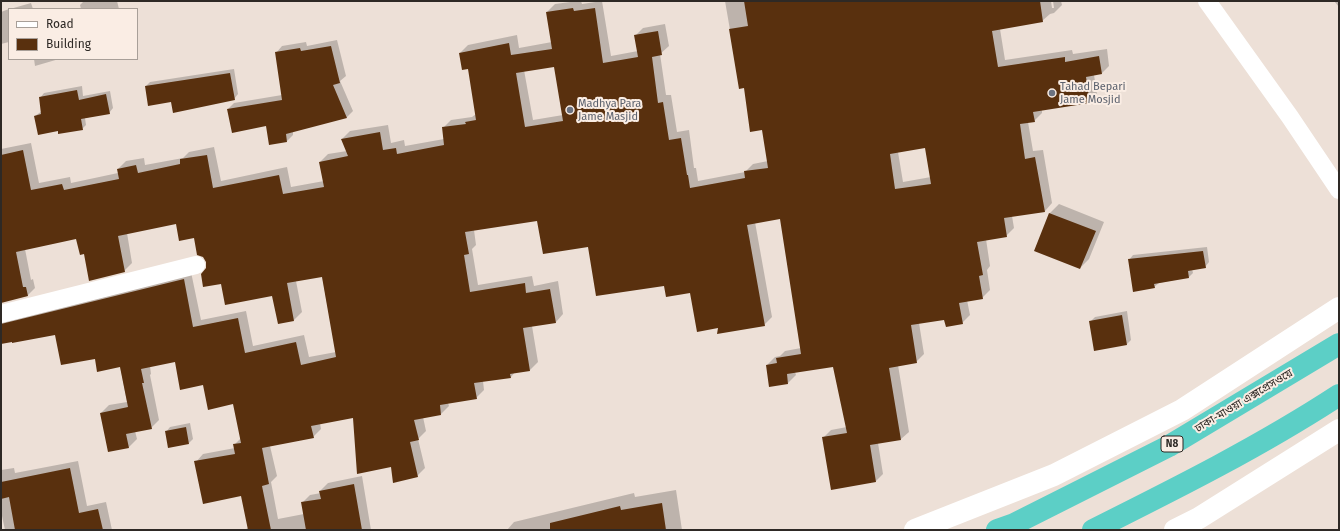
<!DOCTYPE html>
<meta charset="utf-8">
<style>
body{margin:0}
#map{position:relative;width:1340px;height:531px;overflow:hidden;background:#ede0d7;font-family:"Fira Sans",sans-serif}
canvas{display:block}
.frame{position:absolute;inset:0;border:2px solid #2e2925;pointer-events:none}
.legend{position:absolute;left:8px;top:8px;width:130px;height:52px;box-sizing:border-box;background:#faede4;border:1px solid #a89f98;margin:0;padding:5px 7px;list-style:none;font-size:12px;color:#2e2925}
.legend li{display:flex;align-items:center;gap:8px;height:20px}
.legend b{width:20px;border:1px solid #a89f98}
</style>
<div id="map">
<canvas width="1340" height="531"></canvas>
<div class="frame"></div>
<ul class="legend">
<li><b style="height:5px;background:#fff"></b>Road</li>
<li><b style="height:11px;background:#59300e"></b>Building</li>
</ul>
</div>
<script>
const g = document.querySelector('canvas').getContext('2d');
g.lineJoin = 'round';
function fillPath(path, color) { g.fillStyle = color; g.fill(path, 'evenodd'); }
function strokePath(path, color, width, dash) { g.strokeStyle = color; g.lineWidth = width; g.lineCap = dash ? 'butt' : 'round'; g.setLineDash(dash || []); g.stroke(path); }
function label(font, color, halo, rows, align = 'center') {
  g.font = font + ' "Fira Sans","Noto Sans Bengali",sans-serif'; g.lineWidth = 4; g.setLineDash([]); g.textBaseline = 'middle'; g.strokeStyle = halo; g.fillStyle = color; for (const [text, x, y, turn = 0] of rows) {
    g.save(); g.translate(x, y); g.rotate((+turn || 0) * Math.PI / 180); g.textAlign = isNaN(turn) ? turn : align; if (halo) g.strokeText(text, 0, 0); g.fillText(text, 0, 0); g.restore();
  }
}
const shadow = new Path2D(`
 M84,1H117L119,9H81L80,5Z
 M578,1H581L582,4L602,1L611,56L638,51L635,36L643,28L665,24L669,46L660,54L666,95H671L677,132L689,130L694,168H696L698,181L745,172L753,164L768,161L763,129L744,87L740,88L725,1H1051L1052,8H1054L1053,1H1061L1062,5L1054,13L1050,14L1042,21L1000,29L1005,60L1072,50L1073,54L1107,49L1109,66L1102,73L1094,75L1097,94L1089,102L1042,109V113L1034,121L1028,122L1033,151L1043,150L1052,203L1045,211L1012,216L1014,228L1006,236L986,239L990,266L987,270L990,290L982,298L967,300L970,315L962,323L945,319L919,323L924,354L916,362L898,365L909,432L901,439L878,443L883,474L875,482L823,438L831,430L847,427L834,366L795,372L796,375L788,383L767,365L775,357L780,356L785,351L801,348L781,218L755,222L772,317L764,325L719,327L691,292L665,284L538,220L474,230L476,245L472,249L478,285L532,276L534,286L558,281L563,314L556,322L532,326L538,362L530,370L515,372L511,377L483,381L484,390L476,398L448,403L449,406L441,414L423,417L426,431L418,439L425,468L417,476L391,466L354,416L320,423L321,429L313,437L270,446L277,476L271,482L278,519L304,514L302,503L310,495L321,493L320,491L328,483L362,476L371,530H245L249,527L242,495L196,462L203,454L235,448L234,445L241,438L234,403L204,384L176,361L150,366L151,374L150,375L159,420L151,428L135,431L137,439L129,447L109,450L101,413L109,405L127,402L120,366L95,358L56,333L1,343V313L191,272L201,320L246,311L253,346L304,335L309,357L336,352L322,276L296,281L302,312L294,320L279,323L273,295L222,282L207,269V262L195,236L176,223L127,233L132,263L124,271L84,253L77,238L25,249L31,280L33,279L35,288L27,296L1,302V149L31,143L39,183L70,177L71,183L118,173V169L126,161L144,158L145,165L183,158L189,152L214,147L221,181L287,167L291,187L324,181L320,162L328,154L347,151L342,139L350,131L388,125L391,143L404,140L405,146L444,139L443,128L451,120L472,117L476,114L469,68L460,53L468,45L517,35L519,48L552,42L547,12L555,4ZM555,65L563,115L533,120L524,70ZM926,147L931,177L903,182L898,152Z
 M1334,1H1339V7Z
 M31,3L33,9H10Z
 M9,9V42L1,44V12Z
 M337,40L346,76L340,81L353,111L347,117L293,131V135L287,141L266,125L228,109L234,103L282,95L276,53L282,46L306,42L307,46Z
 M34,59H59L35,66Z
 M234,69L238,94L234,99L171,101L146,86L150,82Z
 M82,86L83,96L110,91L113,108L109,113L85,118L86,125L82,129L58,130L35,116L42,111L40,98L44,93Z
 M1059,204L1104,222L1089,259L1080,268L1035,250L1050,213Z
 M1207,247L1209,262L1205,267L1192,269L1193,273L1189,277L1159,283L1154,287L1129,260L1133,255Z
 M1127,311L1131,340L1127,344L1095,350L1091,321L1095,317Z
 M190,423L193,439L189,443L166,432L170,427Z
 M78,461L87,506L106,502L112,530H5L2,516H1V470L14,468L15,473Z
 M676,490L682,530H504H507L514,522L634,493L635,497Z`);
const building = new Path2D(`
 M744,1H1040L1043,22L992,31L998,67L1065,57V62L1099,56L1102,74L1086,77L1090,103L1033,112L1035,122L1020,124L1025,159L1035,157L1045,212L1004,218L1007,237L977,242L983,275L979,276L983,299L959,303L963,324L946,327L944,320L911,325L917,363L889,368L901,440L870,445L876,482L831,490L822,437L847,433L833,367L787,374L788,384L769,387L766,365L777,363L776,358L801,354L780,219L747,225L765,326L717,334L718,328L697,332L690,293L666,297L664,286L596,296L588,247L543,254L537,221L465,232L469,254L464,255L470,292L525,283L526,293L550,289L556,323L523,328L530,371L510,374L511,378L474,383L477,399L440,405L441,415L414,420L419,440L410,442L418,477L393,483L391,467L357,474L353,418L311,426L314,438L262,448L269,484L262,486L271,530H248L241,496L203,504L194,461L235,454L233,444L241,443L233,404L208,410L203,385L180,390L175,362L141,369L144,383H142L152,429L126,434L129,448L108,452L100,413L128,407L120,367L97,372L95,359L61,365L55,335L12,343V342L1,344V324L184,279L193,327L238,318L245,353L296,342L301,365L336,357L322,277L287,283L294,321L278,324L272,296L225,305L221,284L203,287L201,274L206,268V262L203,257L197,255L194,238L179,241L176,224L118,236L125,272L89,281L84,254L80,255L76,239L16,252L23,287H26L28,296L1,303V155L23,150L31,190L62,184L64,190L119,179L117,169L136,165L138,173L180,164V159L207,155L213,188L279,175L283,194L324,187L319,162L348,156L341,139L380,132L383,150L396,148L397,154L444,145L442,127L466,124L465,122L476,120L468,69L462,70L459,53L509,43L511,55L552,49L546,12L573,8L574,11L595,8L603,63L638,57L634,35L658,31L662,55L652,57L658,103L663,102L669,140L681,138L687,175H688L690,188L745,178L744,171L768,168L762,130L750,132L744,88L739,89L729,29L748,26ZM554,67L563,121L525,127L516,73ZM925,148L931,184L895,189L890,154Z
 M331,46L340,83L333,85L347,118L286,134L287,142L269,145L266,126L232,133L227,109L282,100L275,52L300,48L301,51Z
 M230,73L235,100L173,113L171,102L148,106L145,86Z
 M77,90L79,100L106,94L110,114L81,119L83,130L58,134V131L38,135L34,116L41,114L39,97Z
 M1049,213L1096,231L1080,269L1034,251Z
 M1203,251L1206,268L1188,271L1189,278L1154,284L1155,288L1133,292L1128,259Z
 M1122,315L1127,345L1094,351L1089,321Z
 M186,427L189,444L168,448L165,431Z
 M70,468L79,513L98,509L103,530H15L9,497L1,499V482Z
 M354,484L362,530H306L301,502L321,499L319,491Z
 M662,503L666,530H550V523L620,506L621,510Z`);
const minor = new Path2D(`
 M1207,1L1290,117L1339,190
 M1,314L196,265`);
const secondary = new Path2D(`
 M915,530L1054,475L1182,410L1339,308
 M1175,530L1199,518L1339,430`);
const motorway = new Path2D(`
 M997,530L1014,524L1169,446L1339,344
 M1093,530C1177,488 1261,446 1339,395`);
const markers = [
 [1052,93,4,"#6b7280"],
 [570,110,4,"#6b7280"]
];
const shields = [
 [1172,444,22]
];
const shieldNames = [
 ["N8",1172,444]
];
const worshipNames = [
 ["Tahad Bepari",1060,87],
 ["Jame Mosjid",1060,100],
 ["Madhya Para",578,104],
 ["Jame Masjid",578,117]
];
const streetNames = [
 ["ঢাকা-মাওয়া এক্সপ্রেসওয়ে",1244,401,-31]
];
fillPath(shadow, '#0003');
fillPath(building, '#59300e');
strokePath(minor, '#fff', 18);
strokePath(secondary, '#fff', 22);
strokePath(motorway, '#5ccfc6', 22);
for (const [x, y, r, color] of markers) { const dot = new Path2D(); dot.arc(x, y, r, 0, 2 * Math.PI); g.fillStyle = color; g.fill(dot); strokePath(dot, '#faede4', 1.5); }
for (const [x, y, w] of shields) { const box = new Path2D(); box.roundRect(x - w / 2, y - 8, w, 16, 3); g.fillStyle = '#faede4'; g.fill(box); strokePath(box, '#2e2925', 1); }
label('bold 10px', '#2e2925', null, shieldNames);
label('11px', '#5b616d', '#faede4', worshipNames, 'left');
label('11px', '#2e2925', '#faede4', streetNames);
</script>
